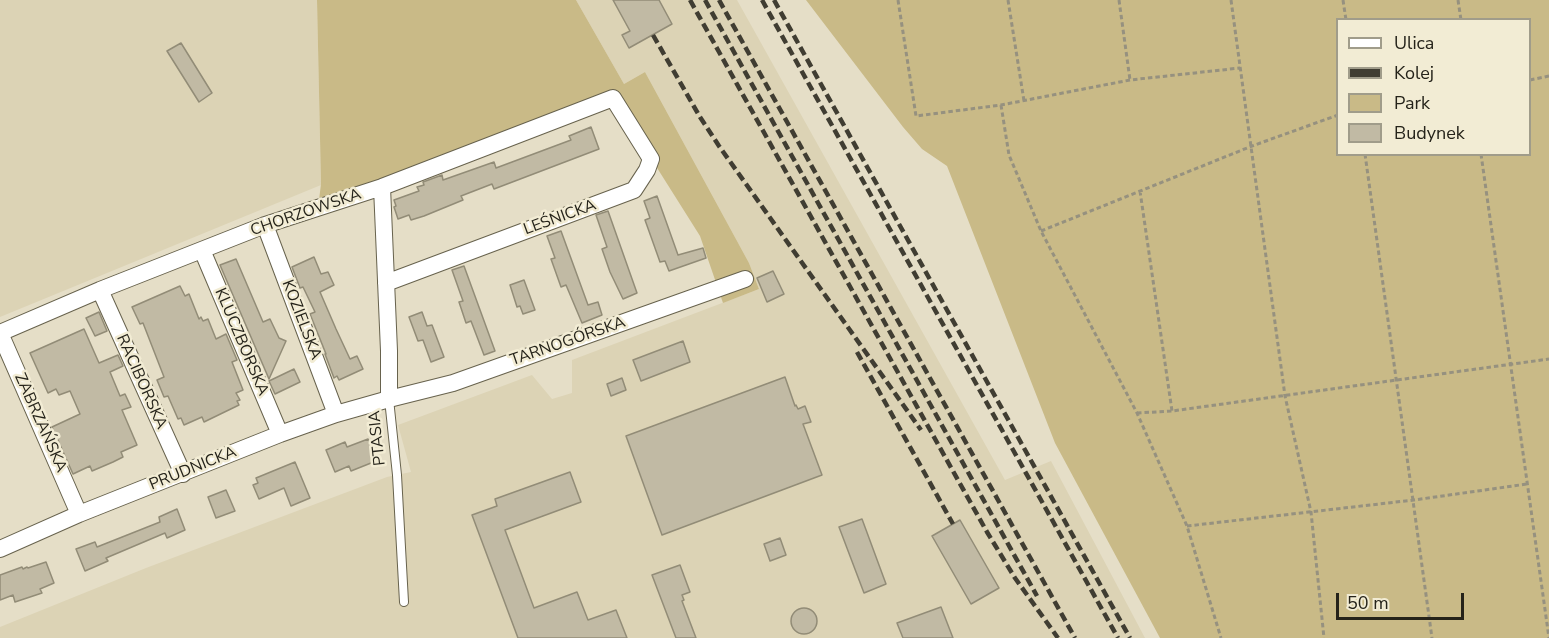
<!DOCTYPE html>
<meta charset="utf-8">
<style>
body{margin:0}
#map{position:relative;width:1549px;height:638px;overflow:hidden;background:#e5dec7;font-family:"Nunito Sans",sans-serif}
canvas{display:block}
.legend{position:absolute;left:1336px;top:18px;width:195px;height:138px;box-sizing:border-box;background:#f2ecd4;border:2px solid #a09c8a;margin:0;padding:8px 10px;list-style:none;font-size:18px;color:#25231a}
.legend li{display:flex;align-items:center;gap:12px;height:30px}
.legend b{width:30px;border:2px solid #a09c8a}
.scale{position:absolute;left:1336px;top:593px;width:128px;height:27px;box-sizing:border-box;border:3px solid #25231a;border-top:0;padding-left:8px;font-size:18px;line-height:21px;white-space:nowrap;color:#25231a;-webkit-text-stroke:4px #f2ecd4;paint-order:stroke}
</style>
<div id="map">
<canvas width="1549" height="638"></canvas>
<ul class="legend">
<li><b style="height:8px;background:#fff"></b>Ulica</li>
<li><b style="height:8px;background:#403d32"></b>Kolej</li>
<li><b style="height:16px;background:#c9ba87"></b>Park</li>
<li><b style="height:16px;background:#c1baa4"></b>Budynek</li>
</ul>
<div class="scale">50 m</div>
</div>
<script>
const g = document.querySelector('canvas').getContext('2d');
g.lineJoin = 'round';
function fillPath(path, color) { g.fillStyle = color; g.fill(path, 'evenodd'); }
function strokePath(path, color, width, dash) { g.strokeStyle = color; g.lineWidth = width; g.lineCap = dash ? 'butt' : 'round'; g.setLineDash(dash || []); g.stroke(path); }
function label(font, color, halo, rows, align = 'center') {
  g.font = font + ' "Nunito Sans",sans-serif'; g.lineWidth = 5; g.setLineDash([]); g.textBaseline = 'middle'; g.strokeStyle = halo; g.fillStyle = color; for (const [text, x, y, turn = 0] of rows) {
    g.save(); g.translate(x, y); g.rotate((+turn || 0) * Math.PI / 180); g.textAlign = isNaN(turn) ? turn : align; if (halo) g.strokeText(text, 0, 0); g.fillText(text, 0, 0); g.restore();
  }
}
const built = new Path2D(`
 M0,0H317L321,185L0,317Z
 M576,0H737L1005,480L1051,461L1145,638H0V627L146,568L387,477L411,472L398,425L532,375L552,399L572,393V360L759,289L749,263L645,72L624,84Z`);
const green = new Path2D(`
 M317,0H576L624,84L645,72L749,263L759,289L723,303L700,236L613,98L318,208L321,184Z
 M806,0H1549V638H1160L1055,443L947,166L922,149L903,127ZM1338,20H1530V154H1338Z`);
const building = new Path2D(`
 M613,0H659L672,24L629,48L622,35L630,31Z
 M181,43L212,93L199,102L167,51Z
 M591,127L599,149L494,189L492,184L461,196L463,200L424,216L411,220L409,215L398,219L394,207L396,206L394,200L419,191L417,187L424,185L423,182L442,175L443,180L494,162L496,168L571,140L569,136Z
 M657,196L678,255L703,248L706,258L669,271L665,261L660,262L645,220L650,218L644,201Z
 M608,211L637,293L623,299L610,272L602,249L607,247L596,215Z
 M561,231L588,305L598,302L602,315L582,323L566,285L561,287L551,259L555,258L547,236Z
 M314,257L321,274L328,272L334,285L320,292L336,329L350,359L357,356L363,369L339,380L337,376L334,378L325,354H326L310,314L315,312L303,287L300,288L292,267Z
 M236,259L263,322L270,319L279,338L286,341L269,379L220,265Z
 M464,266L495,351L484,355L471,321L466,323L459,302L463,301L452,270Z
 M773,271L784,294L767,302L757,278Z
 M524,280L535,310L523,314L520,306L517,307L510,285Z
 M180,286L185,296L189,294L199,319L201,317L203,321L208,319L216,339L226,334L237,360L232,362L243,390L236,393L240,400L237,401L239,405L204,422L202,417L184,425L181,418L178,419L168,396L164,397L157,380L164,377L143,323L140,324L132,307Z
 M99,312L107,331L95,336L86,318Z
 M422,312L427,326L432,325L444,357L431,362L423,340L418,341L409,317Z
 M84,329L99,363L118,355L123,366L110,372L120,396L125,394L131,407L122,410L137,445L121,452L123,457L113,462L92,471L90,466L73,474L52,427L80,414L70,391L59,395L56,389L48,393L30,353Z
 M683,341L690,362L641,381L633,360Z
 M294,369L300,382L275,394L269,381Z
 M785,377L795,406L796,405L798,409L805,406L811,422L803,424L822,475L662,535L626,436Z
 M622,378L626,390L611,396L607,384Z
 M368,439L376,461L351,471L349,466L335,472L326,450L345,442L347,447Z
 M295,462L310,498L291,506L284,488L259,499L253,485L258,483L256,478Z
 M570,472L581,502L505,530L534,608L577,592L588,620L616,610L627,638H518L472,515L497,506L495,499Z
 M226,490L235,511L216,518L208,497Z
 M177,509L185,530L167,538L165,533L106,558L108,561L85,571L76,549L95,542L97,547L160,522L159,517Z
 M862,519L886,584L864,593L839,527Z
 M960,520L999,588L971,604L932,536Z
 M780,538L786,555L770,561L764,544Z
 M46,562L54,583L40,589L42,593L15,602L13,595L0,600V575L22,567L23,569L27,567L28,568Z
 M680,565L690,592L682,595L684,600L682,601L696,638H676L652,575Z
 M941,607L953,638H903L897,623Z
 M791 621a13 13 0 1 1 26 0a13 13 0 1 1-26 0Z`);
const path = new Path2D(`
 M898,0L916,116L1001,105L1130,80L1240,68
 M1008,0L1024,101
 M1119,0L1130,80
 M1231,0L1285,396L1311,512L1324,638
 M1343,0L1346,20
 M1458,0L1461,20
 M1530,80L1549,76
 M1001,105L1009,155L1041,231L1137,413L1187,526L1221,638
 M1365,154L1432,638
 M1481,154L1549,638
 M1140,191L1172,411
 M1041,231L1252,146L1338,115
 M1137,413L1172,411L1549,359
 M1187,526L1414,500L1527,484`);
const service = new Path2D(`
 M389,399L397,475L404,602`);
const minor = new Path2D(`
 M382,187L389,351V399
 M265,225L336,414
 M202,250L280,434
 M100,290L183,474
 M0,333L100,290L265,225L382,187L613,98L651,159L647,170L634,190L386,283
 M0,333L79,514
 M0,549L79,514L280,434L336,414L389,399L453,383L745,279`);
const rail = new Path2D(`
 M690,0L987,532L1015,578L1058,638
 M705,0L1037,596
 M719,0L1075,638
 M762,0L1118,638
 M774,0L1130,638
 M653,35L700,117L719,146L921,430
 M857,352L953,524`);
const streetNames = [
 ["CHORZOWSKA",306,213,-19],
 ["LEŚNICKA",560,218,-20],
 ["KOZIELSKA",301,320,69],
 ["KLUCZBORSKA",241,342,67],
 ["TARNOGÓRSKA",568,342,-19],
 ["RACIBORSKA",141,382,66],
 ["ZABRZAŃSKA",40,423,66],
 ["PTASIA",378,438,-96],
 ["PRUDNICKA",193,469,-22]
];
fillPath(built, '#dcd3b5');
fillPath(green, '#c9ba87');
fillPath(building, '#c1baa4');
strokePath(building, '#928c77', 1.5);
strokePath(service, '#67624d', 10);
strokePath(minor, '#67624d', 18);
strokePath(path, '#96917f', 3, [4.5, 3]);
strokePath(service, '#fff', 8);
strokePath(minor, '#fff', 16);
strokePath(rail, '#403d32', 4.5, [9, 4.5]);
label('16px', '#25231a', '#f2ecd4', streetNames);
</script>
